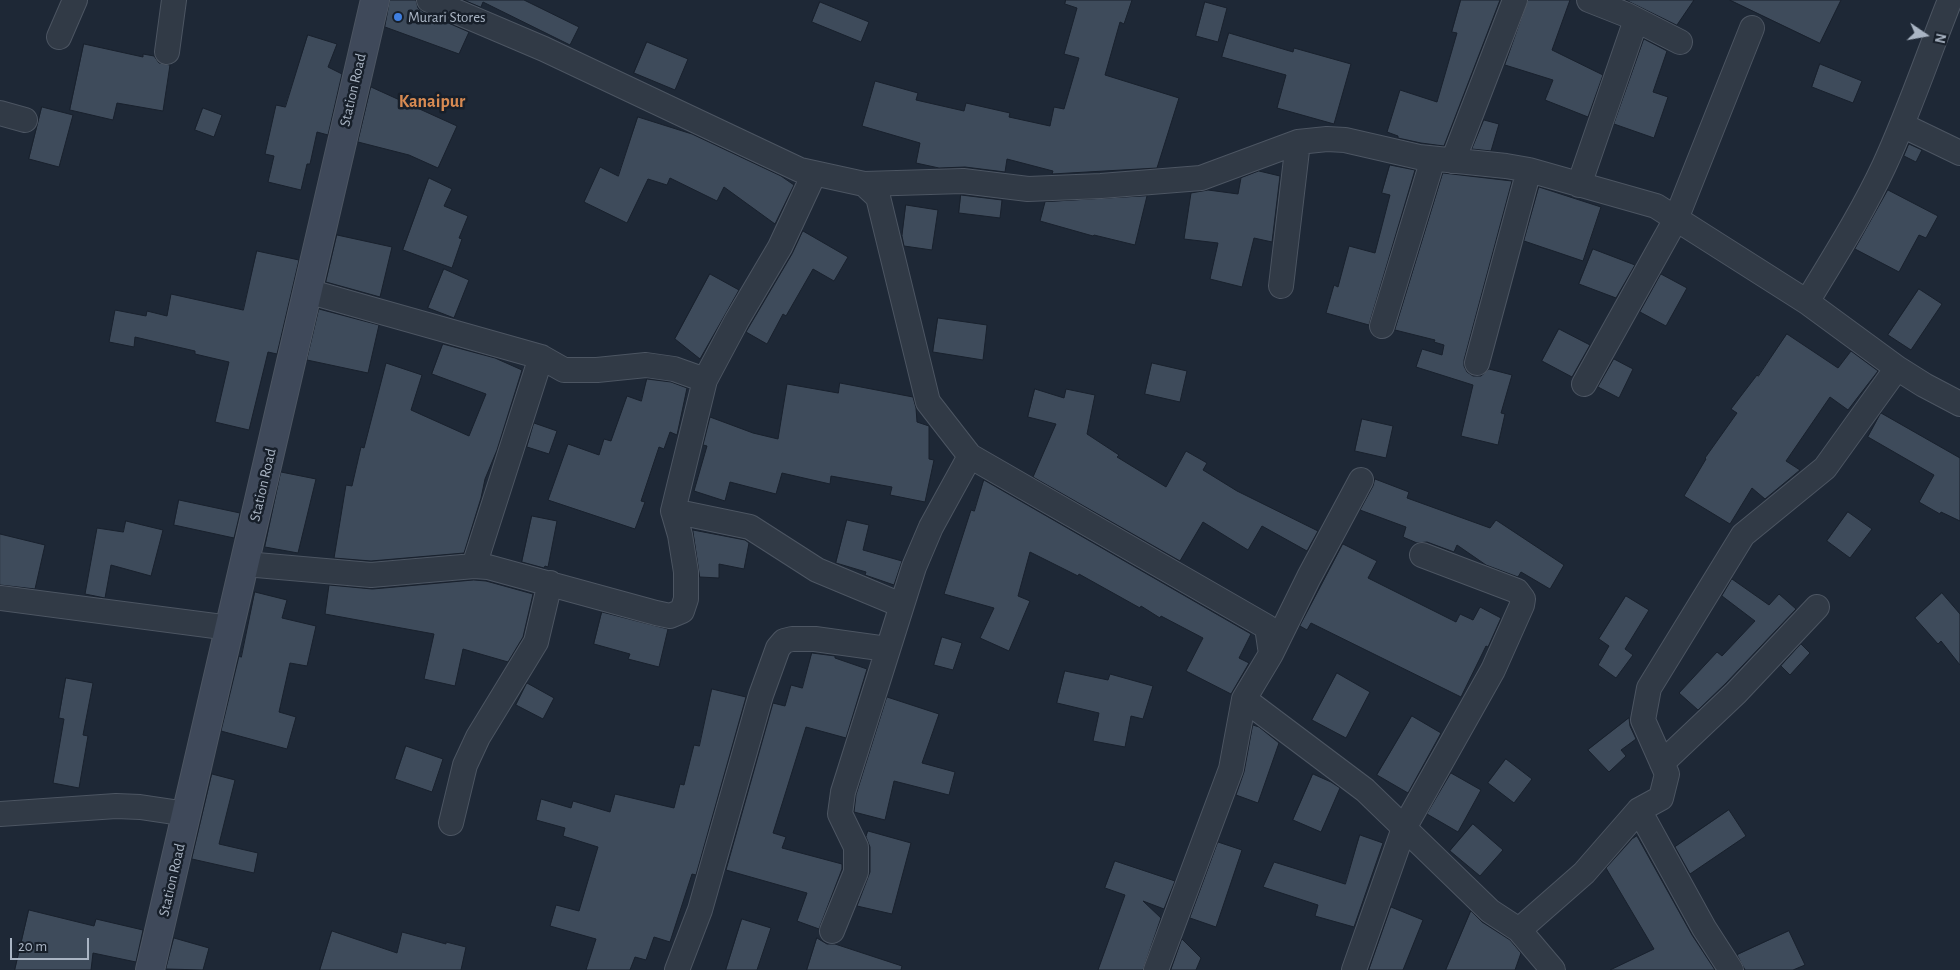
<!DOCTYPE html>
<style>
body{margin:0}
#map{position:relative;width:1960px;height:970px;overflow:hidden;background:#1e2836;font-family:"Alegreya Sans",sans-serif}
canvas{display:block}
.north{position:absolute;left:1900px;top:10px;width:50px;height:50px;-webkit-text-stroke:4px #171f2a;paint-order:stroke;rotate:102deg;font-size:14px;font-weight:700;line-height:20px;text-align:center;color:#aab5c4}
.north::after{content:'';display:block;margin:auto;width:18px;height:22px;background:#aab5c4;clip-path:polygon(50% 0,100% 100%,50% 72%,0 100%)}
.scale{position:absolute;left:10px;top:938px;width:79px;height:22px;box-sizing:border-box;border:2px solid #aab5c4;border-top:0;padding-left:6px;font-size:15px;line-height:18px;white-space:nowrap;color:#aab5c4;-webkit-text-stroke:4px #171f2a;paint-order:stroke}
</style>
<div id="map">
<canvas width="1960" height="970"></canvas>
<div class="north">N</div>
<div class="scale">20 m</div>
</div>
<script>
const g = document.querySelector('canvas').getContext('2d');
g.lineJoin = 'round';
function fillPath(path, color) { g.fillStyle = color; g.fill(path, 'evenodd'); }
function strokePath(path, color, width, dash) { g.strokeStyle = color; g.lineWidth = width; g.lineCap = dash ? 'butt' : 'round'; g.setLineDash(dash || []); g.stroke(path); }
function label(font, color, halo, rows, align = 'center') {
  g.font = font + ' "Alegreya Sans",sans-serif'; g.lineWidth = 5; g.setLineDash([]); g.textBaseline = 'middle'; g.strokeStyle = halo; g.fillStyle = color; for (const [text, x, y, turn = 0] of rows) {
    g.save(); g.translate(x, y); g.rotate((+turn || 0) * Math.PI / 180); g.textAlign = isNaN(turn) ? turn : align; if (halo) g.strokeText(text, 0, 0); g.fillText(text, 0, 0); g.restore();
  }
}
const building = new Path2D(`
 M390,0H416L418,8L423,12L469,32L459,54L385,27Z
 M464,0H524L579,27L570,45L483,2L481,7Z
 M1066,0H1132L1124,24L1120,22L1105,75L1179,98L1157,168L1052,174L1053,171L1007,159L1005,172L965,167L939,168L916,163L920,143L862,126L875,81L918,93L916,100L964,111L966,103L1010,113L1009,117L1050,126L1054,107L1064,109L1079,58L1064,54L1077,8L1065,4Z
 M1461,0H1500L1444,146L1421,143L1398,138V136L1387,132L1400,90L1437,102L1457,33L1452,32Z
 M1528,0H1570L1552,50L1603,75L1588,117L1545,100L1553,80L1505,65Z
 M1626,0H1694L1677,25Z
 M1730,0H1841L1820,43Z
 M820,2L869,22L861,42L812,22Z
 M1205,2L1227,8L1218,42L1196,36Z
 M1229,33L1293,52L1294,48L1351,64L1334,124L1277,108L1286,75L1222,57Z
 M308,35L337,44L328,67L342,74L328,135L317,132L310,164H307L301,190L268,182L274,156L265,154L276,105L285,107Z
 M1644,39L1667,51L1653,92L1668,97L1654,138L1614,124Z
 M647,42L688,59L675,90L634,73Z
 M84,44L143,57V54L154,56L159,63L170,65L163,111L117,103L113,120L70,110Z
 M1820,64L1862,81L1853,103L1812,87Z
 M371,87L457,126L438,168L409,155L358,142Z
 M42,107L73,115L59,167L29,159Z
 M203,108L222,115L214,137L195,130Z
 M638,117L692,134L781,176L794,185L775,224L724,187L717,201L670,178L667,185L648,179L627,223L584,202L600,167L618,176Z
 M1484,120L1499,124L1491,151L1472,149Z
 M1909,144L1922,150L1916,162L1904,156Z
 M1390,165L1415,170L1369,325L1326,313L1334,285L1338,287L1349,246L1375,253L1390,195L1382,193Z
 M1259,171L1280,176L1272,242L1254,238L1242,287L1210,279L1218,243L1184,239L1191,193L1208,190L1238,194L1241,178Z
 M1443,173L1512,181L1464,360V366L1467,372L1473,376H1481L1489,369L1512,375L1501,413L1505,414L1498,445L1461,436L1473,385L1416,367L1422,349L1442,355L1444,345L1434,342L1435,340L1395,330Z
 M429,178L452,189L444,206L468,216L459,238L462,239L452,268L403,250Z
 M1539,187L1601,207L1583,261L1524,241Z
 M1888,190L1938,216L1926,238L1919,235L1899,272L1855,249Z
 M961,195L1002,200L1000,218L959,213Z
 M1147,196L1135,245L1094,235L1093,236L1040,221L1045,202Z
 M906,205L938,210L932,250L904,246L902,236Z
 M803,231L848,257L834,281L813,269L786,316L783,314L767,344L746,332L792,254Z
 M337,235L392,247L380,297L326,282Z
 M1593,249L1635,265L1616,298L1579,284Z
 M257,251L299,260L277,354L268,352L249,430L215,422L229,362L195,354V351L135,337L134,347L109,342L115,310L146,316L147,311L167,316L171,294L243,310Z
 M444,269L469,280L454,318L428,308Z
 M710,274L739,290L700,359L675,339Z
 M1661,274L1687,288L1666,326L1640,312Z
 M1919,289L1942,304L1911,350L1888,335Z
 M319,309L379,325L368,373L307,360Z
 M938,318L987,325L983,360L933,352Z
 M1559,329L1590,345L1572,377L1542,361Z
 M1787,334L1838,368L1851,351L1878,371L1848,410L1830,397L1786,461L1800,470L1765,499L1752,488L1730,524L1684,496L1706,459L1705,458L1737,413L1731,409L1757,375L1758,376Z
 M443,344L495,358L522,370L497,450L485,479L481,498L464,553L371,561L334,558L346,485L352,486L361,447L364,448L386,363L422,375L411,410L469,436L486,394L432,374Z
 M1614,359L1633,369L1619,398L1598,387Z
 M1152,363L1187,371L1180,402L1145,394Z
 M647,379L671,382L687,388L677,435L670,432L664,449L659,447L641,501L645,502L635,529L548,500L568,444L599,455L604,439L611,441L627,396L641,401Z
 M840,383L913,397L916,408L917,422L929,426V459L934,460L925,502L890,495L892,487L831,476L830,484L782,473L776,494L730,482L725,501L694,491L707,446L703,445L710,417L753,433L778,439L787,384L838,393Z
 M1035,389L1064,398L1066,389L1095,395L1087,434L1119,455L1117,457L1166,487L1186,451L1207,463L1203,470L1237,491L1318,531L1307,551L1262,526L1248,550L1203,522L1180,561L1033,477L1056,424L1028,417Z
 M1881,413L1960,458V521L1941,512L1940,514L1919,502L1934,475L1868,437Z
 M1362,419L1393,426L1386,458L1355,451Z
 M534,423L557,431L549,454L527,447Z
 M281,472L316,479L298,553L265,547Z
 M1375,479L1409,492L1407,498L1490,528L1496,520L1564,565L1550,589L1521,572L1518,577L1486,565L1457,545L1454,552L1427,542L1417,543L1403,537L1406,527L1360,510L1373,486Z
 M984,480L1251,634L1239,658L1249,663L1231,694L1186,671L1203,638L1161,616L1160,618L1141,606L1140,608L1079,574L1078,576L1030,552L1018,596L1030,601L1009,651L980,638L994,608L944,594L971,510L974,511Z
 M179,500L240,513L234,538L174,525Z
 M1848,512L1872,529L1850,558L1827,541Z
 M532,516L557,521L548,567L545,566L544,568L522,562Z
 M847,520L869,525L863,550L902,561L894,585L865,575L866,572L836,563Z
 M126,521L163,530L151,576L111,565L105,598L85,594L97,528L123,532Z
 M693,530L745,540L749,543L744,569L719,564V578L700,577Z
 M0,534L45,545L35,589L0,585Z
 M1343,544L1377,561L1368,578L1456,622L1460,614L1473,620L1480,607L1501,618L1488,647L1486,646L1461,697L1311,623L1307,630L1300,626Z
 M1732,579L1769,605L1779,594L1796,609L1726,683L1698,710L1679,693L1717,652L1722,656L1755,621L1722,596Z
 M474,580L486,581L533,594L523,637L508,662L463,649L455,686L424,679L434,634L325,614L329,585L372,589Z
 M255,592L287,600L282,618L316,626L307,666L290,663L279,712L296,717L287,749L221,731L239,656L241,657Z
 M1942,593L1960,614V665L1941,641L1938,644L1915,618Z
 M1626,596L1649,610L1625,649L1633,655L1616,678L1598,665L1609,646L1599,639Z
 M602,612L668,629L659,667L628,659L630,654L594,644Z
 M942,637L962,643L953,670L934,665Z
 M1801,644L1810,653L1790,675L1781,666Z
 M812,653L835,656V658L867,669L846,738L806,727L773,833L786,837L782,848L842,864V869L819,929L797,921L807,893L726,870L773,703L785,706L791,685L802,688Z
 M1065,671L1108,680L1110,674L1153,686L1143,719L1131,716L1125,747L1093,741L1099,713L1057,703Z
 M1337,673L1370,692L1346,738L1312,720Z
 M66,678L93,683L83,735L88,736L79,788L53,783L64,719L59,718Z
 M527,683L554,698L543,719L516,705Z
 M712,689L746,697L696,875L692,874L670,942L654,937L646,960L635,957L630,970H586L596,939L550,926L556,905L579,911L598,847L563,836L565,828L536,820L541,799L571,808L573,801L610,812L615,794L674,808L680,784L684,785L694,745L699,746Z
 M887,697L939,714L922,763L955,772L949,795L894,781L885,820L854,812L856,795Z
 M1412,716L1441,733L1408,793L1377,775Z
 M1629,718L1630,726L1636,739L1621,750L1626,756L1609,772L1588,750Z
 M1253,725L1259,727L1279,743L1258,803L1236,795L1244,772Z
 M406,746L443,759L432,792L395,779Z
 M1506,759L1532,779L1514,803L1488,783Z
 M1451,773L1481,790L1458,832L1427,814Z
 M212,774L235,780L219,844L258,853L254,873L192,859Z
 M1313,774L1331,782L1340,788L1321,832L1293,820Z
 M1729,810L1746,836L1690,874L1675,847Z
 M1473,824L1503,850L1480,876L1450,851Z
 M868,831L911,843L892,914L857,906L870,872V847L866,837Z
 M1360,835L1383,843L1354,927L1315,916L1318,905L1263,887L1274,862L1345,884Z
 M1637,836L1692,935L1715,970H1610L1654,949L1606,868L1632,839Z
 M1218,842L1242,850L1216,927L1190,918Z
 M1115,861L1175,881L1164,909L1143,901L1161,918L1143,970H1098L1125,895L1105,888Z
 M1391,907L1423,920L1403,970H1369Z
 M29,910L94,926L96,919L143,930L136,962L93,953L91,970H15Z
 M1471,911L1482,922L1510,940L1521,953L1515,970H1446Z
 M742,919L771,928L757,970H726Z
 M332,931L397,953L402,932L446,944V942L466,947L461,970H320Z
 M1789,931L1805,965L1793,970H1745L1737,955Z
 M174,938L209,948L203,970L166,969Z
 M817,938L827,944H835L902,966L901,970H807Z
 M1182,939L1201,958L1196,970H1171Z`);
const minor = new Path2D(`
 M429,0L544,49L800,170L864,184L878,197L928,402L970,456L1267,627L1271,654L1244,699L1231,769L1156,970
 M1589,0L1627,15L1680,42
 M59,37L75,0
 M167,52L174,0
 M0,113L25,120
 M1902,125L1960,153
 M1453,161L1515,0
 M864,184L963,181L1028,189L1101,186L1201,178L1298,142L1327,139L1345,140L1419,157L1506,166L1529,170L1656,206L1807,302L1897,368L1924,385L1960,404
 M1579,185L1636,20
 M1281,286L1298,142
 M307,291L541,357L564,370H597L646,365L674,369L705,380
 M1807,302C1834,257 1862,213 1884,166C1909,112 1928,55 1950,0
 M1382,326L1433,159
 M1477,363L1529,170
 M1584,384L1676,219L1752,28
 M673,511L750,527L817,570L901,605
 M245,564L371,575L474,566L488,567L656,613L670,616L682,611L686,599V572L680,535L673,511L705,380L737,320L780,247L814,174
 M474,566L541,357
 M0,598L230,628
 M1271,654L1309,577L1361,480
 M1244,699L1365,790L1490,911L1519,930L1553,970
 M1662,763L1736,693L1817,607
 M0,814L116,806L140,807L187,814
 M451,823L465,765L478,737L536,642L550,583
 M1519,930L1584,873L1639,810
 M832,931L856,872V847L840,814L843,792L914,567L931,527L970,456
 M677,970L700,910L761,695L778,648L784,641L792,639H815L887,649
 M1354,970L1404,828L1493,670L1522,605L1523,599L1517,591L1422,555
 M1731,970L1704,928L1639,810L1661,798L1667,774L1643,720L1649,688L1743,535L1825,468L1897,368`);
const secondary = new Path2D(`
 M150,970L375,0`);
const markers = [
 [398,17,5,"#3f7fe0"]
];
const poiNames = [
 ["Murari Stores",408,17]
];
const streetNames = [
 ["Station Road",353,90,-77],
 ["Station Road",263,485,-77],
 ["Station Road",172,880,-77]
];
const quarterNames = [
 ["Kanaipur",432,102]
];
fillPath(building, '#3e4b5b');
strokePath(building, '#19212d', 1);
strokePath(minor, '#4c5562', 26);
strokePath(secondary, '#4c5562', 30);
strokePath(minor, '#313a46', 24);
strokePath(secondary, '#3f495a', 28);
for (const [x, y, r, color] of markers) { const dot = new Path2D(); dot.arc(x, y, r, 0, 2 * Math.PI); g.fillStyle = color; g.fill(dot); strokePath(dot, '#171f2a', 2); }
label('15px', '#aab5c4', '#171f2a', poiNames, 'left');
label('15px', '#aab5c4', '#171f2a', streetNames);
label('bold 18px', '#d78a52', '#171f2a', quarterNames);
</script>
